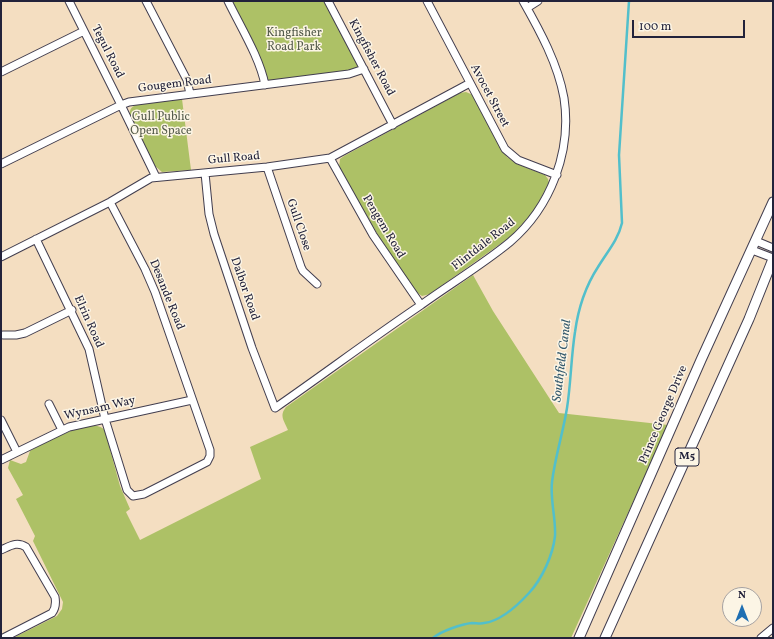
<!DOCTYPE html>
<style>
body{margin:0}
#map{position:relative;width:774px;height:639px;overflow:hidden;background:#f4dec1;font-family:Vollkorn,serif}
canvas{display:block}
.frame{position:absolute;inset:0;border:2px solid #22223b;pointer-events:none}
.north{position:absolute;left:722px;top:587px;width:40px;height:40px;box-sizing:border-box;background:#fcf5e5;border:1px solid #a5a1a1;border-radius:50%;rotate:0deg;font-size:11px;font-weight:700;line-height:16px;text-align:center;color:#22223b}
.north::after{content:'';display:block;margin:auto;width:14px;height:18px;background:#1f6fb2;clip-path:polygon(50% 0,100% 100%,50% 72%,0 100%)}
.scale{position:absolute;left:632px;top:20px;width:113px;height:18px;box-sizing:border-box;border:2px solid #22223b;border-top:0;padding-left:5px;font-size:12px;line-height:14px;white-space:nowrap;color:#22223b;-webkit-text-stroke:3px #fcf5e5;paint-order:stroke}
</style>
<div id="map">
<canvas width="774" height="639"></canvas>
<div class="frame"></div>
<div class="north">N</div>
<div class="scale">100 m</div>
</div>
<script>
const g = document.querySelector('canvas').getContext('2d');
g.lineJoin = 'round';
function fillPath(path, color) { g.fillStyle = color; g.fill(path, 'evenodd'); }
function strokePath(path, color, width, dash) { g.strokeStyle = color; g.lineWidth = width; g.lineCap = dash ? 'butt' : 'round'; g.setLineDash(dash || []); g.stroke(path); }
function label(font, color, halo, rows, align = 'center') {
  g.font = font + ' Vollkorn,serif'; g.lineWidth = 3; g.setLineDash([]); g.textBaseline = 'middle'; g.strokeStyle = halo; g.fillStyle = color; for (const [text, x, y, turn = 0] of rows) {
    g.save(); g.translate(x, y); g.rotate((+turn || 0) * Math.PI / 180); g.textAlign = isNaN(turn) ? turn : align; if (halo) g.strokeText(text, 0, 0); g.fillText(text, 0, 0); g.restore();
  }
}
const green = new Path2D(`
 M228,1H328L364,69L265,85Z
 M466,92L473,95L507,157L517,164L545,175L548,179L549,183L536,207L528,218L510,237L430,294L422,296L416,292L382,242L339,167L340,159L344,156L460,93Z
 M182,99L191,170L162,172L155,166L130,116C129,110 131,107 136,105Z
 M473,275L493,311L559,413L668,425L571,638H13L57,616L62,609L63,602L33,541L35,536L16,499L23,495L8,468L10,460L21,464L26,462L30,451C43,444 95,414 105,431L120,486L130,509L126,512L140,540L261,479L250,447L288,430C284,420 279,416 286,407Z`);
const stream = new Path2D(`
 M433,638C441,631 462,624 472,623C476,623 481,624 484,623C501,621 518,605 529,593C542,579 553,555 555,536C556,518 550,500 552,482C555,457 563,433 567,408C571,383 571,357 575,332C578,310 585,287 598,267C607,252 618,240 622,223L619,155L629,1`);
const minor = new Path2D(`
 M69,1L121,105L156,177
 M146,1L187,80L190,94
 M228,1C240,26 260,58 265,85
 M328,1L393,125
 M427,1L505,149L518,160L557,175
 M527,8L538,1
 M1,72L84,31
 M330,158L373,235L421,305
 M1,164L121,105L129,102L349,74L364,69
 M267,167L301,267L303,271L317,284
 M205,173L209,214L214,234L252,348L275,408C324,374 372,338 421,305C450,284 482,265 510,242C551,207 572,151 564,98C558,64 540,31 523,1
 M36,239L89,349L105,419L127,490L133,496L144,494L207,462L210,456V450L155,292L145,269L110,202
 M756,241L773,248
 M752,250L773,258
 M1,257L110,202L151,178L267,167L330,158L470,83
 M3,335H16L25,333L72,310
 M49,404L62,430
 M1,420L17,452
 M1,460L69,427L192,400
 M1,550C10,546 17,541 26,547L55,597C56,603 56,608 52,613L3,638
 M761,638L773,628`);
const major = new Path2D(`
 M579,638L701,360L773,202
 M605,638L749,319L773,259`);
const shields = [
 [687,457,24]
];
const shieldNames = [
 ["M5",687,457]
];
const parkNames = [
 ["Kingfisher",294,34],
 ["Road Park",294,48],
 ["Gull Public",161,118],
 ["Open Space",161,132]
];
const streetNames = [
 ["Tegul Road",107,52,63],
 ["Kingfisher Road",371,58,62],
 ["Gougem Road",175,85,-7],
 ["Avocet Street",489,96,62],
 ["Gull Road",234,159,-5],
 ["Gull Close",298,225,71],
 ["Pengem Road",383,227,59],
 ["Flintdale Road",484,245,-38],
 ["Dalbor Road",244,289,71],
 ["Desande Road",166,295,68],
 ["Elrin Road",88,322,66],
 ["Wynsam Way",100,409,-13],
 ["Prince George Drive",664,415,-67]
];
const waterNames = [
 ["Southfield Canal",563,361,-83]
];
fillPath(green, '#adc166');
strokePath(stream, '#52bfcb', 2.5);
strokePath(minor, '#423e4f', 9);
strokePath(major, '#423e4f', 11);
strokePath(minor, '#fff', 7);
strokePath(major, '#fff', 9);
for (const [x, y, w] of shields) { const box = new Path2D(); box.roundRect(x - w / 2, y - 9, w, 18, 3); g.fillStyle = '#fcf5e5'; g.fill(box); strokePath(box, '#22223b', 1); }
label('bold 11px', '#22223b', null, shieldNames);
label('12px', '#535a4a', '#fcf5e5', parkNames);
label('12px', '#22223b', '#fcf5e5', streetNames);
label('italic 13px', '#33596d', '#fcf5e5', waterNames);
</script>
